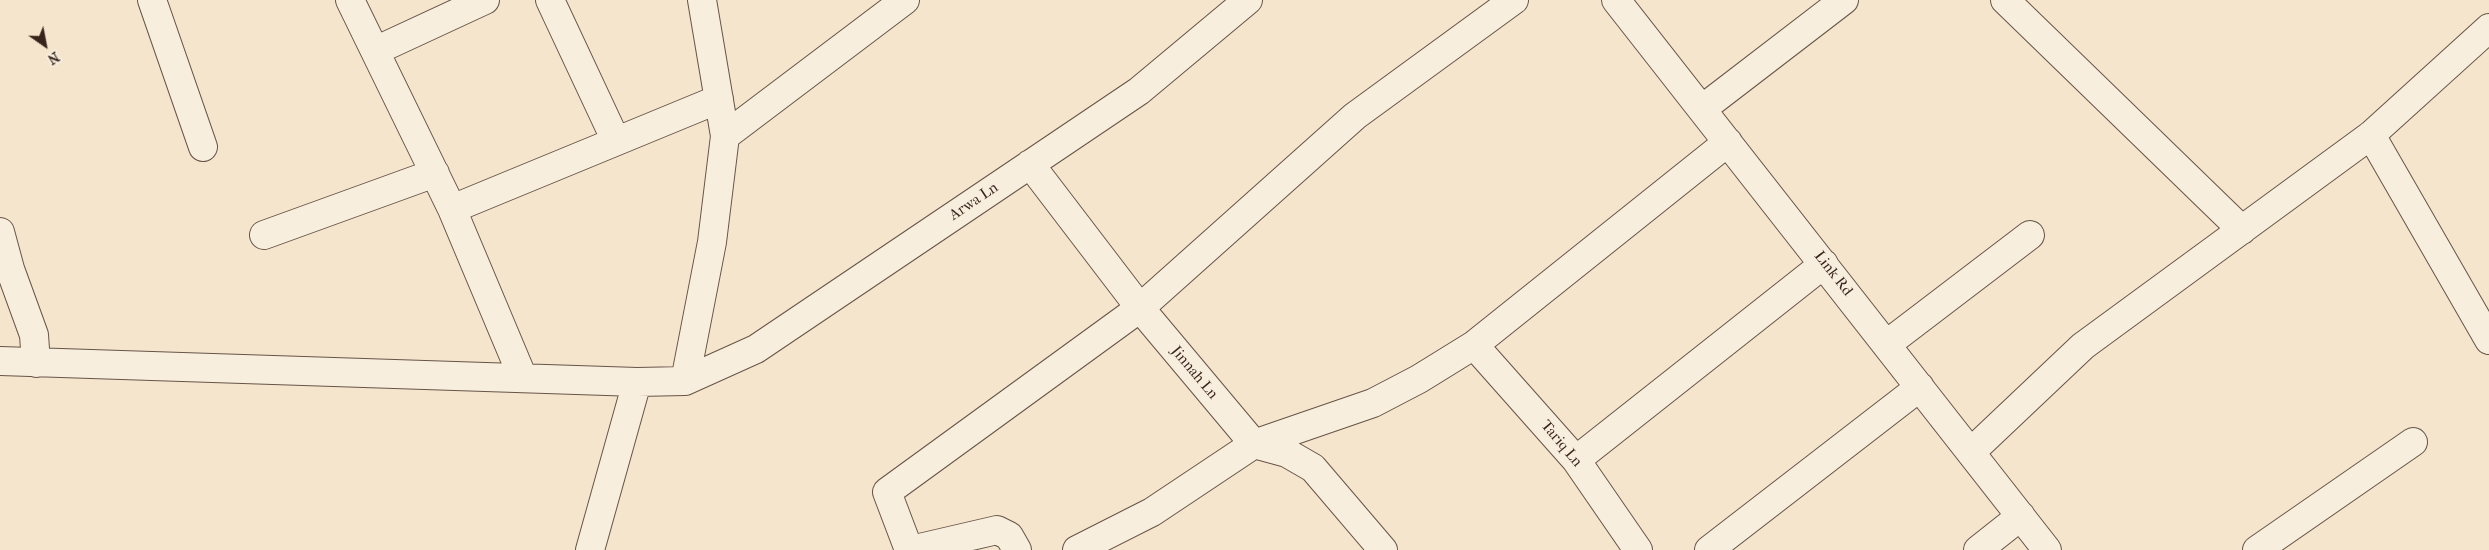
<!DOCTYPE html>
<style>
body{margin:0}
#map{position:relative;width:2489px;height:550px;overflow:hidden;background:#f4e5cc;font-family:"IM FELL French Canon",serif}
canvas{display:block}
.north{position:absolute;left:20px;top:20px;width:50px;height:50px;-webkit-text-stroke:4px #f8eede;paint-order:stroke;rotate:147deg;font-size:14px;font-weight:700;line-height:20px;text-align:center;color:#38241c}
.north::after{content:'';display:block;margin:auto;width:18px;height:22px;background:#38241c;clip-path:polygon(50% 0,100% 100%,50% 72%,0 100%)}
</style>
<div id="map">
<canvas width="2489" height="550"></canvas>
<div class="north">N</div>
</div>
<script>
const g = document.querySelector('canvas').getContext('2d');
g.lineJoin = 'round';
function strokePath(path, color, width, dash) { g.strokeStyle = color; g.lineWidth = width; g.lineCap = dash ? 'butt' : 'round'; g.setLineDash(dash || []); g.stroke(path); }
function label(font, color, halo, rows, align = 'center') {
  g.font = font + ' "IM FELL French Canon",serif'; g.lineWidth = 4; g.setLineDash([]); g.textBaseline = 'middle'; g.strokeStyle = halo; g.fillStyle = color; for (const [text, x, y, turn = 0] of rows) {
    g.save(); g.translate(x, y); g.rotate((+turn || 0) * Math.PI / 180); g.textAlign = isNaN(turn) ? turn : align; if (halo) g.strokeText(text, 0, 0); g.fillText(text, 0, 0); g.restore();
  }
}
const minor = new Path2D(`
 M152,0L203,147
 M350,0L452,209L523,378
 M550,0L616,141
 M1616,0L2047,550
 M2005,0L2242,230
 M375,51L485,0
 M1702,109L1844,0
 M2371,135L2489,340
 M725,136L905,0
 M1030,164L1140,308L1254,444L1287,453L1313,468L1383,550
 M452,209L719,99
 M0,232L10,269L34,335L36,363
 M264,235L435,173
 M1887,344L2030,235
 M1474,345L1576,460L1638,550
 M0,361L637,382L685,381L756,349L1139,91L1248,0
 M685,381L712,242L725,136L702,0
 M1971,452L2083,346L2371,135L2489,28
 M1576,460L1824,264
 M590,550L637,382
 M909,550L887,492L1140,308L1355,116L1514,0
 M911,550L997,530L1009,536L1017,550
 M1077,550L1152,512L1254,444L1373,403L1419,379L1474,345L1728,142
 M1709,550L1920,387
 M1978,550L2021,516
 M2257,550L2413,442`);
const streetNames = [
 ["Arwa Ln",974,202,-34],
 ["Link Rd",1833,274,52],
 ["Jinnah Ln",1194,373,50],
 ["Tariq Ln",1561,444,50]
];
strokePath(minor, '#675448', 30);
strokePath(minor, '#f8eede', 28);
label('15px', '#38241c', '#f8eede', streetNames);
</script>
